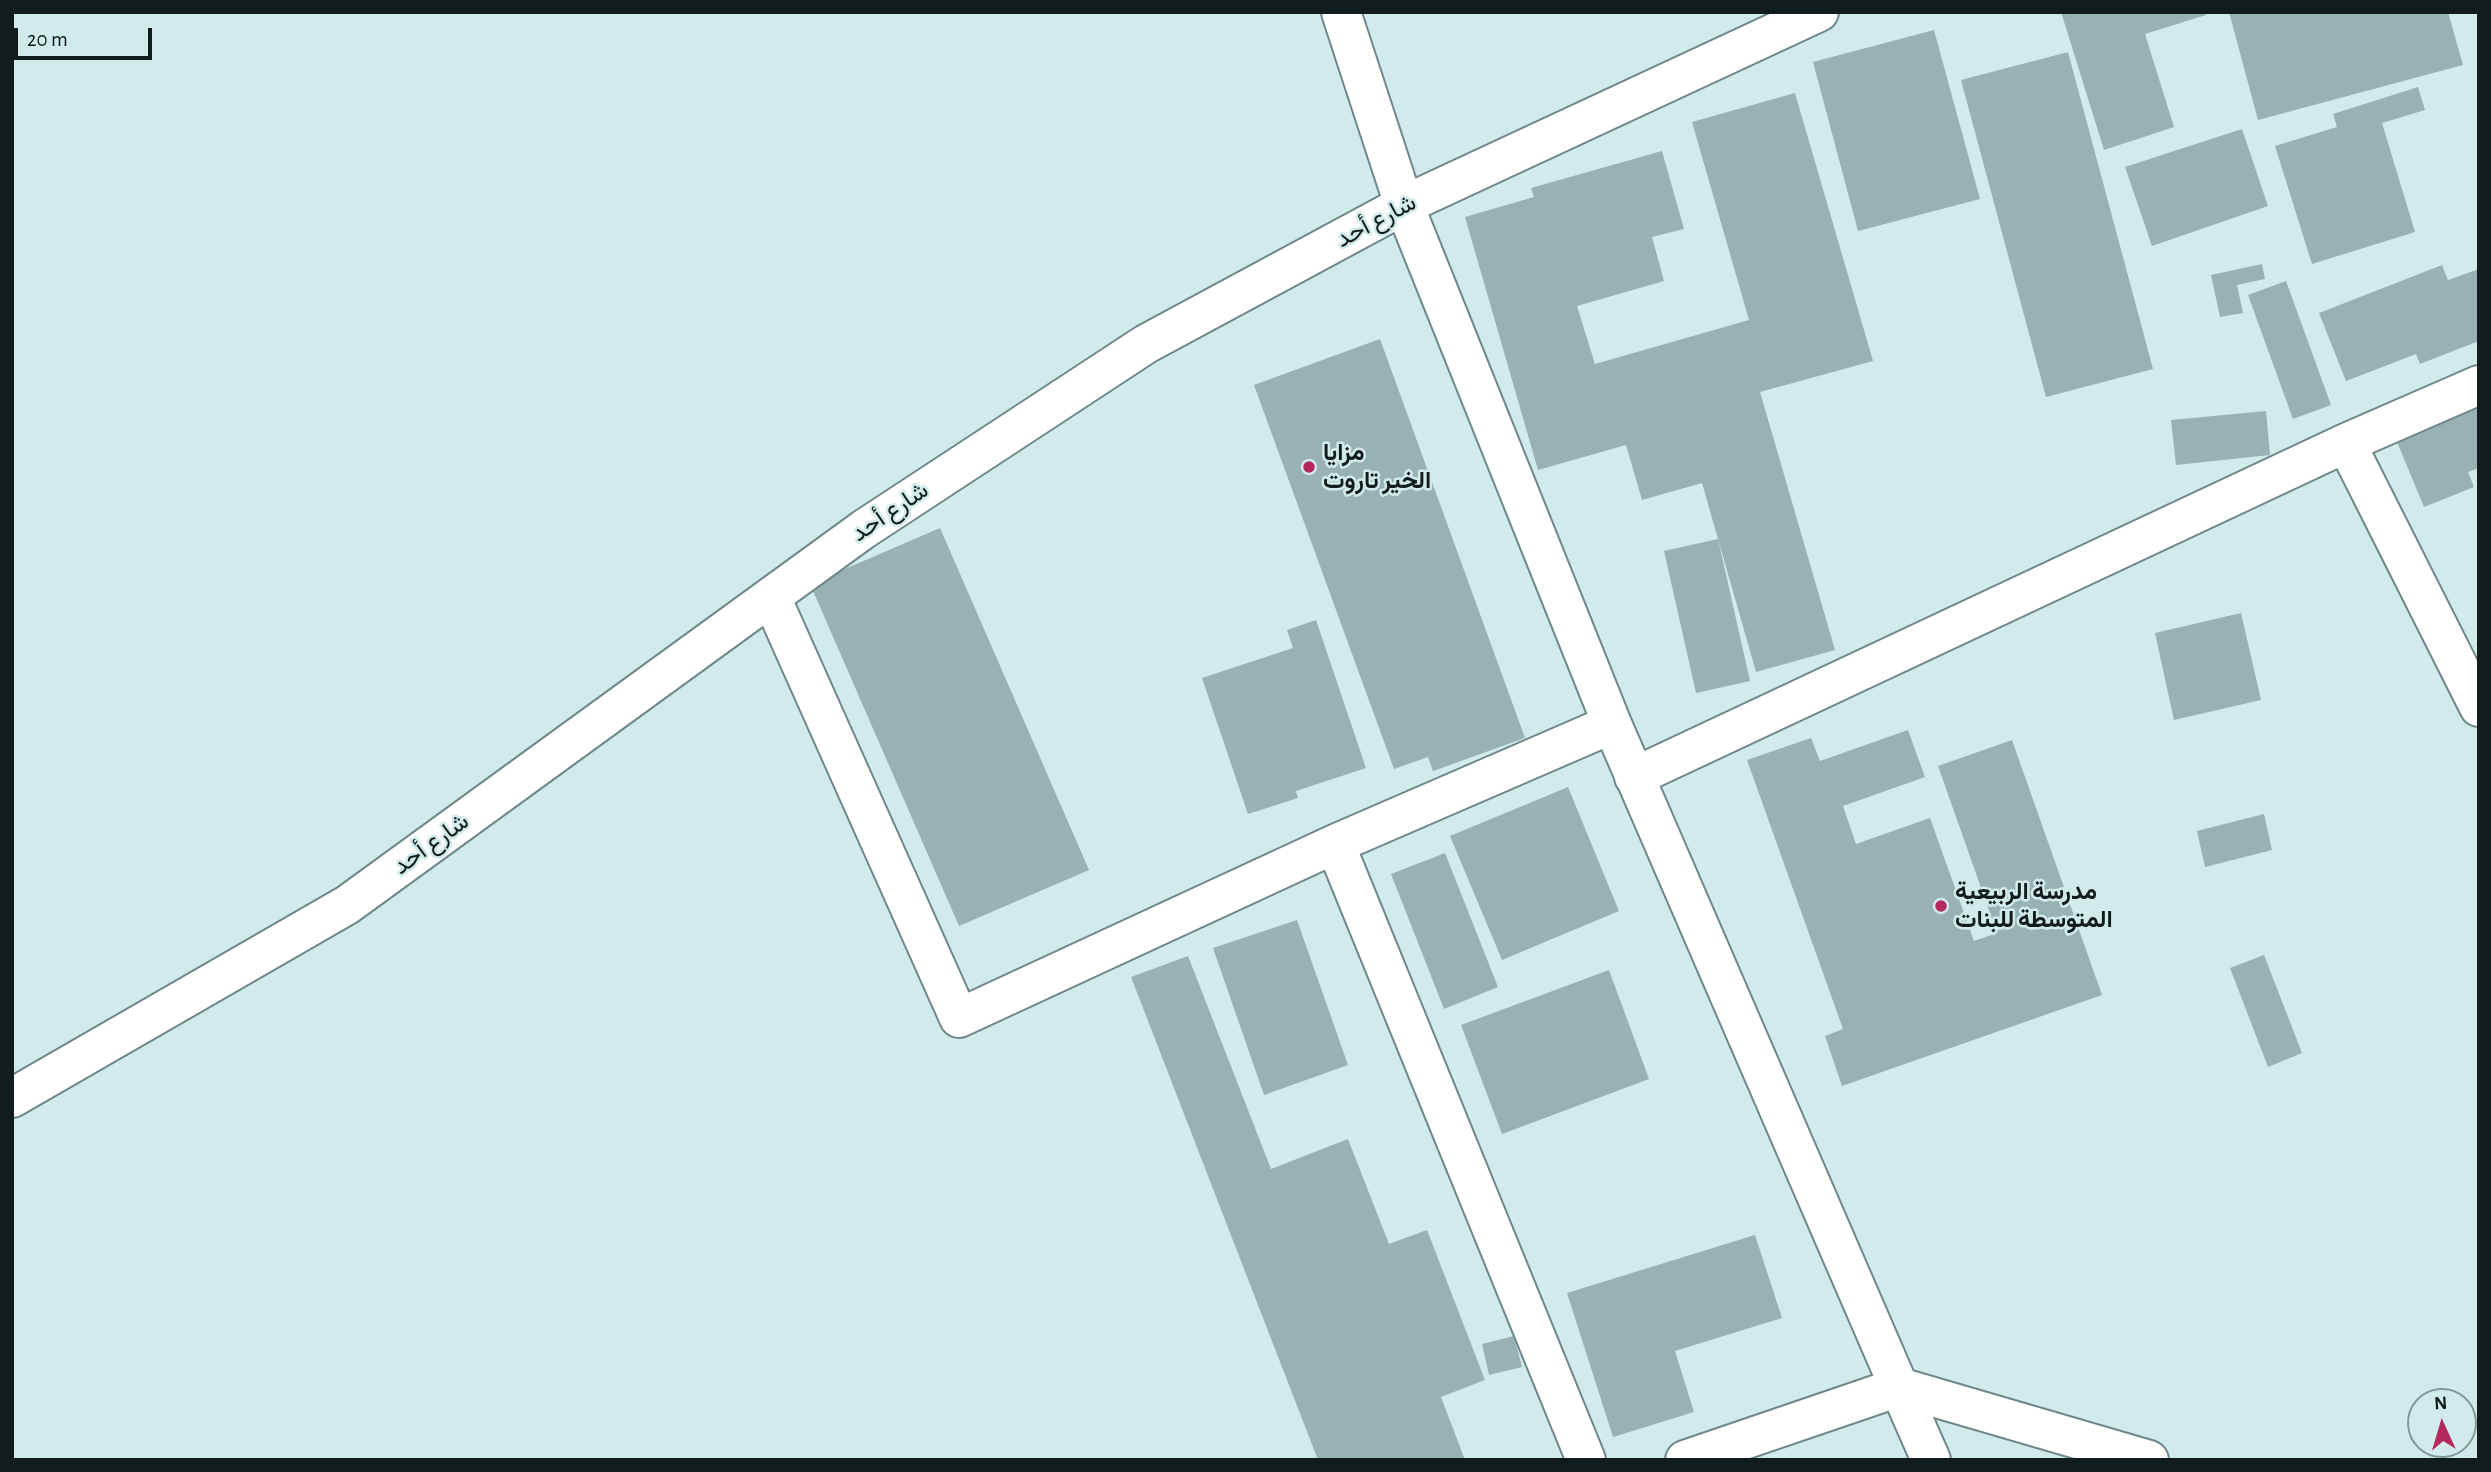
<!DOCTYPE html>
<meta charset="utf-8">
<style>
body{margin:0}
#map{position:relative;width:2491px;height:1472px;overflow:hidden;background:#d1ebeb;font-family:"Alegreya Sans",sans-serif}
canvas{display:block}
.frame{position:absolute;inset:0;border:14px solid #131c1c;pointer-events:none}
.north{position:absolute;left:2407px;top:1388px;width:70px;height:70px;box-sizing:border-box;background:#d1ebeb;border:2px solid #859898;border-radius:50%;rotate:356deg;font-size:19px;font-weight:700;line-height:28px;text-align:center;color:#131c1c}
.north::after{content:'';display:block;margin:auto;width:24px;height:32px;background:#b5285e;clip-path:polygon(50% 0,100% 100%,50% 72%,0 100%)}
.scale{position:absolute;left:14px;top:28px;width:138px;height:32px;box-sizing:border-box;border:4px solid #131c1c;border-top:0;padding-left:9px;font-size:21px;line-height:24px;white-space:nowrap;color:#131c1c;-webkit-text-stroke:5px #d1ebeb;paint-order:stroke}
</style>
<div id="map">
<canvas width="2491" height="1472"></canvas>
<div class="frame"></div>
<div class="north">N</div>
<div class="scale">20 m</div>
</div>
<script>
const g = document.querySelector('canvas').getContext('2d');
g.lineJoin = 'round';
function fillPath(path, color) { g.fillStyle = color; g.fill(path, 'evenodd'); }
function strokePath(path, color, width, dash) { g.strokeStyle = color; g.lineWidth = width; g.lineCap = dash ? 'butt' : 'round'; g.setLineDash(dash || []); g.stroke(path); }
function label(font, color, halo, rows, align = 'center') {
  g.font = font + ' "Alegreya Sans",Vazirmatn,sans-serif'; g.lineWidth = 5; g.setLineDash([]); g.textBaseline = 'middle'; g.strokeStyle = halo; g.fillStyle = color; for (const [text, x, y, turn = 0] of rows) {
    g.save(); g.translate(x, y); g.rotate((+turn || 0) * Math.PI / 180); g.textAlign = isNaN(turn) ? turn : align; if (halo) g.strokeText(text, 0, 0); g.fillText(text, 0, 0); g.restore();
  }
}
const building = new Path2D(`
 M2061,12H2205L2206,15L2145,34L2174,127L2104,150Z
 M2229,12H2448L2463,65L2258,120Z
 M1934,30L1980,199L1858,231L1813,62Z
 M2068,52L2153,369L2046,397L1961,80Z
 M2418,87L2425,110L2382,123L2415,232L2312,264L2275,146L2337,127L2333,114Z
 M1795,93L1873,361L1760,392L1835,650L1756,672L1702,483L1642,500L1626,445L1538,470L1465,217L1534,197L1531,188L1662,151L1684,229L1652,237L1664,281L1577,306L1595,364L1749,320L1692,122Z
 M2242,129L2268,206L2152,246L2125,167Z
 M2262,264L2265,279L2237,285L2243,313L2220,317L2211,275Z
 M2442,265L2448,280L2479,269V341L2420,364L2416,354L2346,381L2319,313Z
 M2286,281L2331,405L2293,419L2248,295Z
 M1380,339L1525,738L1433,771L1428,757L1394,769L1254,385Z
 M2479,403V468L2468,472L2474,487L2424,507L2395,437Z
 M2266,411L2270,455L2176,465L2171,420Z
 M940,528L1089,870L959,926L810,584Z
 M1718,539L1750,681L1696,693L1664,551Z
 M2241,613L2261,700L2174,720L2155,633Z
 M1316,620L1366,768L1296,791L1298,798L1248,814L1202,678L1293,648L1287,630Z
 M1908,730L1925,777L1843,806L1856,844L1930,818L1974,941L1997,933L1938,766L2012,740L2102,995L1842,1086L1825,1036L1843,1029L1747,760L1811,738L1820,761Z
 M1568,787L1619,911L1502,960L1450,836Z
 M2264,814L2272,850L2205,867L2197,831Z
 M1445,853L1498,987L1444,1009L1391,874Z
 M1297,920L1348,1065L1264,1095L1213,948Z
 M2264,955L2302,1053L2268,1067L2230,968Z
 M1188,956L1271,1169L1348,1139L1389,1244L1427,1230L1485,1380L1441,1397L1465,1460H1318L1131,977Z
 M1609,970L1649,1079L1502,1134L1461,1025Z
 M1755,1235L1782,1318L1675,1351L1694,1412L1613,1437L1567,1293Z
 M1514,1336L1522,1367L1489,1375L1482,1344Z`);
const minor = new Path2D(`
 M1341,12L1404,205L1612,724L1899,1387L2149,1460
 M2346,443L2479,707
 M771,597L959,1018L1335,844L1612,724
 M1634,777L2346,443L2479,385
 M1335,844L1586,1460
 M1685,1460L1899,1387L1931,1460`);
const primary = new Path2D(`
 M12,1098L347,905L864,529L1146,344L1404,205L1819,12`);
const markers = [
 [1309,467,7,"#b5285e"],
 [1941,906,7,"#b5285e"]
];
const streetNames = [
 ["شارع أحد",1376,221,-28],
 ["شارع أحد",890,512,-34],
 ["شارع أحد",431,844,-36]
];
const poiNames = [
 ["مزايا",1323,453],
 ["الخير تاروت",1323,481],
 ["مدرسة الربيعية",1955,892],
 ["المتوسطة للبنات",1955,920]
];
fillPath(building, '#98b1b2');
strokePath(minor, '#6f8788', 42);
strokePath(primary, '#6f8788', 42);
strokePath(minor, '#fff', 38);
strokePath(primary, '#fff', 38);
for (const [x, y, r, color] of markers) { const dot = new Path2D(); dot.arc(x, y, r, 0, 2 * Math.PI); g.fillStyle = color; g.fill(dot); strokePath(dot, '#d1ebeb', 2.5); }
label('24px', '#131c1c', '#d1ebeb', streetNames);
label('bold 24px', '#131c1c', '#d1ebeb', poiNames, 'left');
</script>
